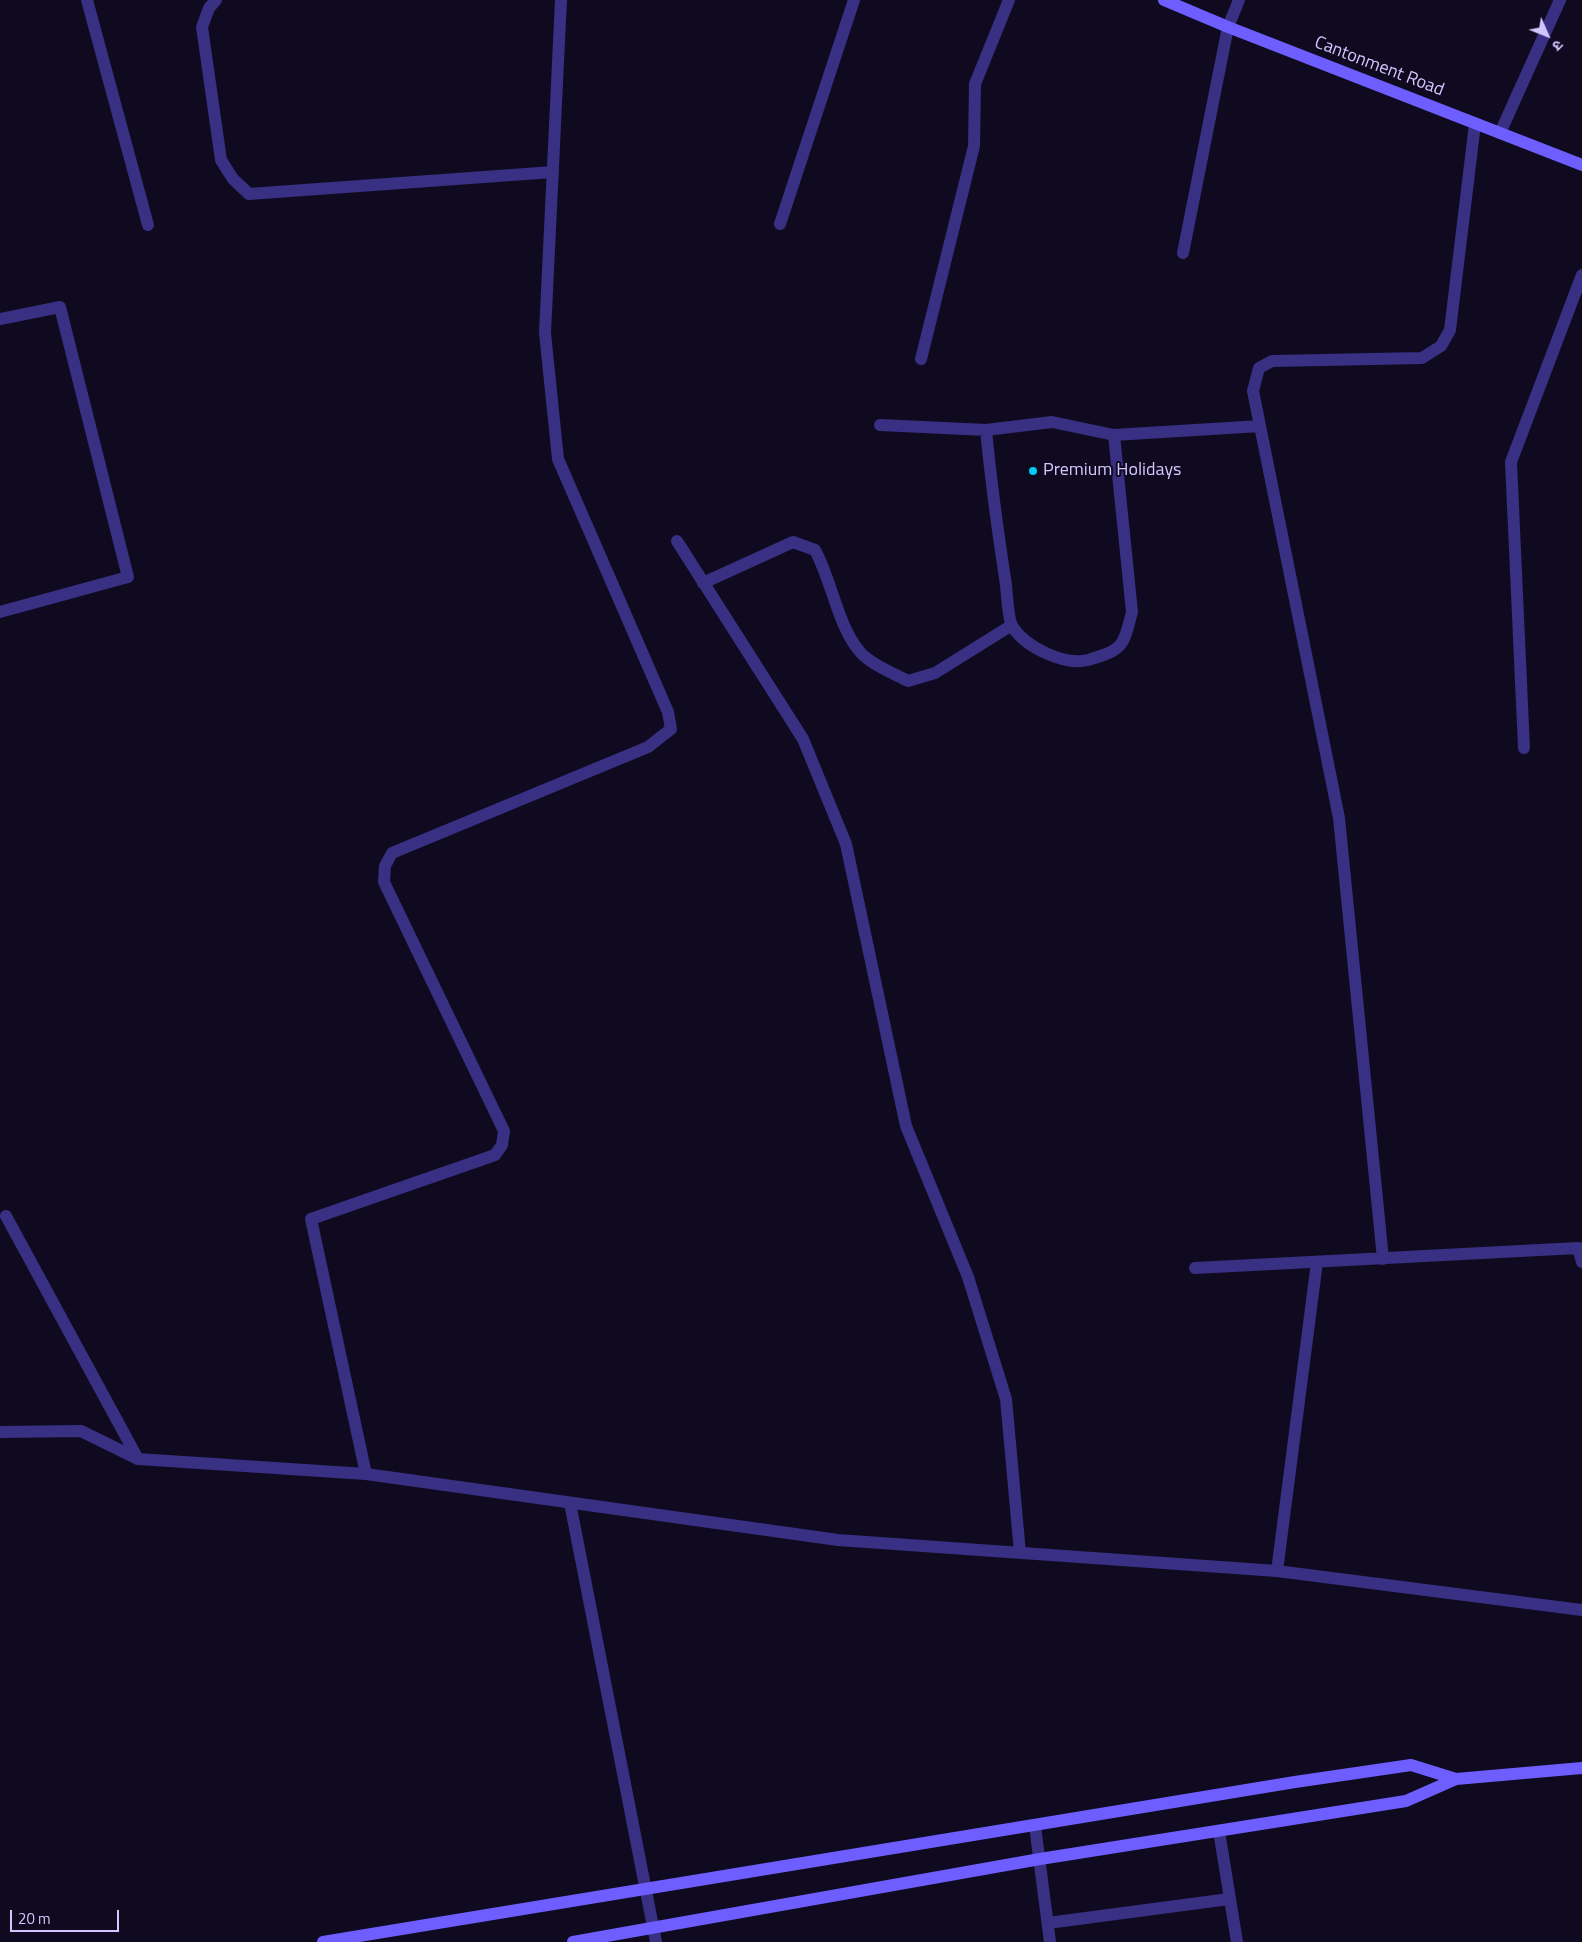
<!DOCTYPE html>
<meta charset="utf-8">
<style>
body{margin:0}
#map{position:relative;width:1582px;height:1942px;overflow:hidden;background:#0f0a1f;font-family:"Titillium Web","Noto Sans Devanagari",sans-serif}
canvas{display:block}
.north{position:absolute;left:1522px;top:10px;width:50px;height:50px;-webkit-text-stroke:4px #0f0a1f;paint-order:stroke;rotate:134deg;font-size:14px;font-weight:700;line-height:20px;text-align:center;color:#d2c7ff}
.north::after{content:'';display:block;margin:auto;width:18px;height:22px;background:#d2c7ff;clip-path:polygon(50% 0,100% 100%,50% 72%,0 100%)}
.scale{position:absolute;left:10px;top:1910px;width:109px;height:22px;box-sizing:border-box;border:2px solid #d2c7ff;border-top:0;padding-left:6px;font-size:15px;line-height:18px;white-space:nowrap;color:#d2c7ff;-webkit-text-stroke:4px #0f0a1f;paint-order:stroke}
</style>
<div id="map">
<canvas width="1582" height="1942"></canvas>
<div class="north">उ</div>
<div class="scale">20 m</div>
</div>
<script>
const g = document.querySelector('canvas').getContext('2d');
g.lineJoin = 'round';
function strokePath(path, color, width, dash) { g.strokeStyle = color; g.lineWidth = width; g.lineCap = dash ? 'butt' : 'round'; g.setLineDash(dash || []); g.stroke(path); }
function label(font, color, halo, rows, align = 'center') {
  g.font = font + ' "Titillium Web",sans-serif'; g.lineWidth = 4; g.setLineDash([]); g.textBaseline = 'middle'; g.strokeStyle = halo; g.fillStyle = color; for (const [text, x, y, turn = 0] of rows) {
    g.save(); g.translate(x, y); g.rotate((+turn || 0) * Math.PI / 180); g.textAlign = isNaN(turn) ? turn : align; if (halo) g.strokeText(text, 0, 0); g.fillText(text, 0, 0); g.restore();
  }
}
const lane = new Path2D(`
 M216,0L209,8L202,27L221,160L233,179L249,194L553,172
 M780,224L854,0
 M0,319L60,307L128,577L0,612
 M921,359L974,146L975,84L1009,0
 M880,425L986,430L1052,422L1114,435L1260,426
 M986,430C991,482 998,533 1006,585C1007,594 1008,618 1012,626C1025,647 1064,666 1088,660C1123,650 1123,647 1132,612L1114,435
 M677,541L803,739L846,844L906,1126L968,1277L1006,1399L1020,1553
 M703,583L793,542L815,550C832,581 838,628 861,653C872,665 893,673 908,681L935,673L1012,625
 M1524,748L1511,462L1582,275
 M1383,1259L1339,818L1253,391L1259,368L1272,361L1422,358L1441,346L1450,330L1475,124
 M1195,1268L1578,1248L1582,1262
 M0,1432L81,1431L138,1459L366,1474L838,1540L1277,1571L1582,1610
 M1035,1826L1050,1942
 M1219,1831L1237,1942
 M1048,1923L1229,1899`);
const street = new Path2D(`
 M87,0L148,225
 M1500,133L1560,0
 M1183,253L1228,27L1239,0
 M6,1216L138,1459
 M366,1474L311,1219L495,1155L502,1145L504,1131L384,882L385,866L392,853L648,747L671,729L668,712L558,459L545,333L561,0
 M570,1503L656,1942
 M1277,1571L1317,1262`);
const secondary = new Path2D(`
 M1164,0L1228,27L1582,165
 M323,1942L1295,1782L1411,1765L1456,1779
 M573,1942L1040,1859L1406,1801L1456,1779L1582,1768`);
const markers = [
 [1033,471,5,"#00c9f2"]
];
const streetNames = [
 ["Cantonment Road",1379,67,21]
];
const poiNames = [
 ["Premium Holidays",1043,471]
];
strokePath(lane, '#392f83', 12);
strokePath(street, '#392f83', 12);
strokePath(secondary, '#6e5eff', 12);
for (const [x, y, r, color] of markers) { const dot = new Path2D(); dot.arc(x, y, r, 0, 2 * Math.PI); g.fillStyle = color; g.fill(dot); strokePath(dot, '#0f0a1f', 2); }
label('18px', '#d2c7ff', '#0f0a1f', streetNames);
label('18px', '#d2c7ff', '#0f0a1f', poiNames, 'left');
</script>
